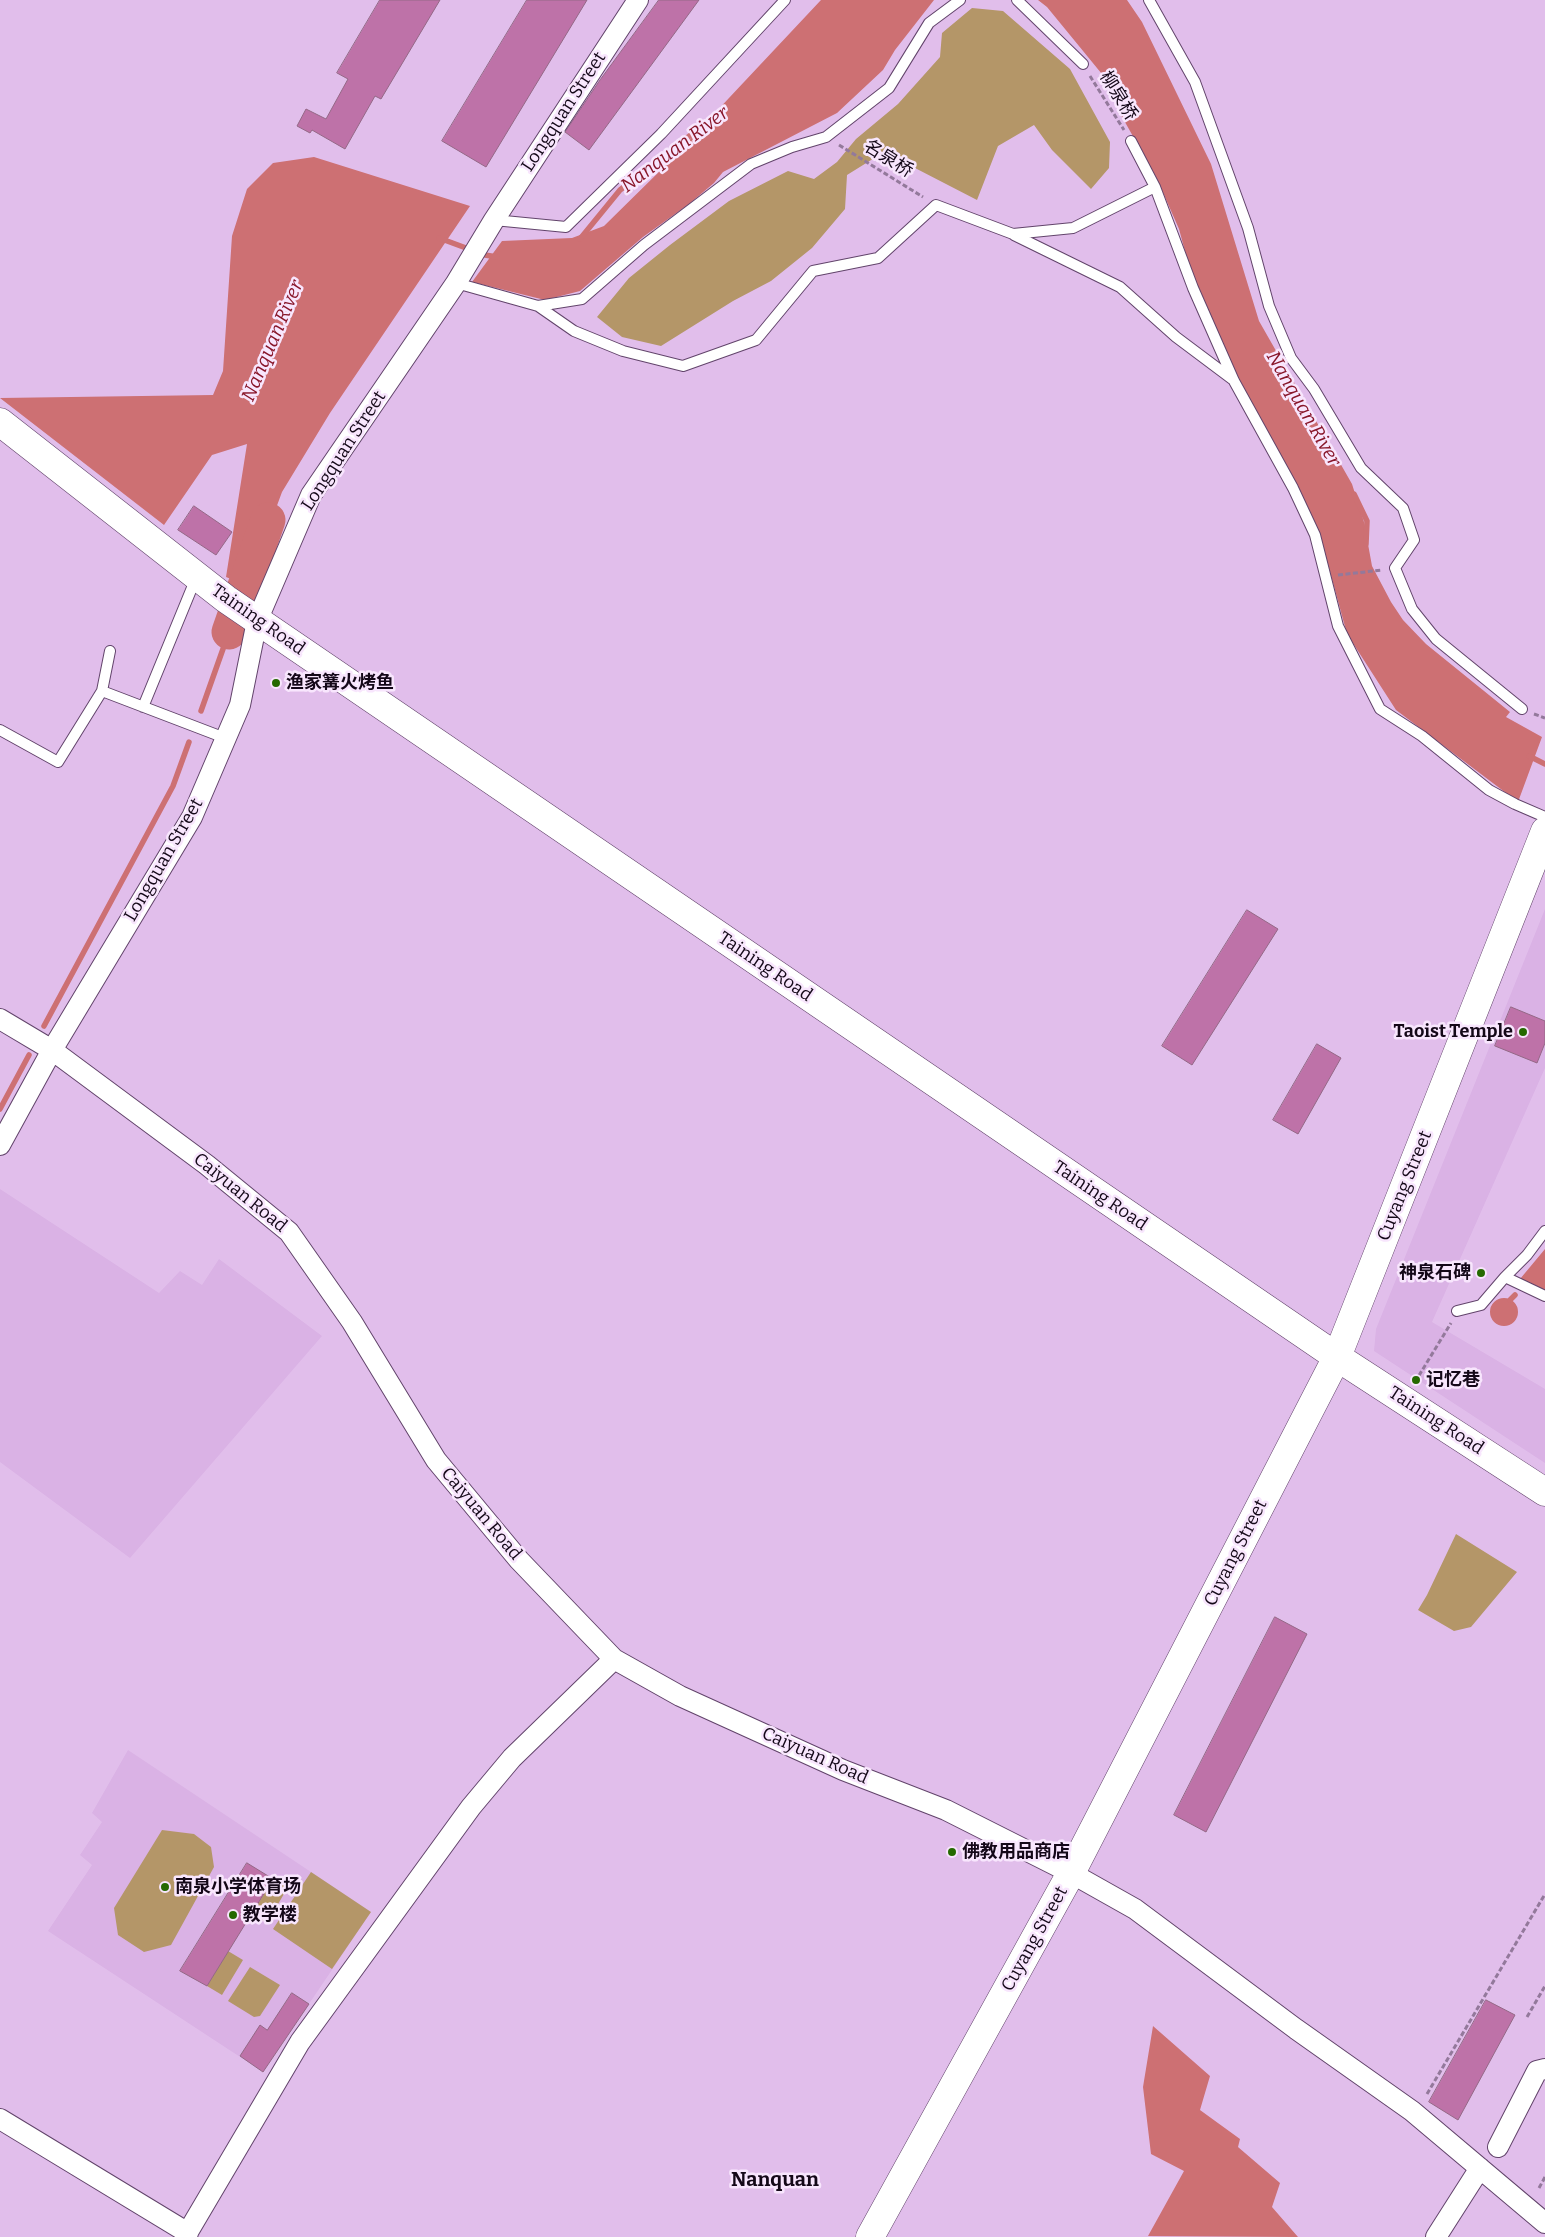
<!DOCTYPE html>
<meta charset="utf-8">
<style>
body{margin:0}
canvas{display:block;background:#e1beeb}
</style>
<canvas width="1545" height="2237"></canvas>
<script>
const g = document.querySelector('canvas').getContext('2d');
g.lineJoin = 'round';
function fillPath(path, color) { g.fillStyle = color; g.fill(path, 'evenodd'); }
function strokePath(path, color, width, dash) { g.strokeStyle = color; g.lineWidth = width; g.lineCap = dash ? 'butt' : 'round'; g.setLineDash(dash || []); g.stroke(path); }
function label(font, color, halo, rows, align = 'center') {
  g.font = font + ' Bitter,"Noto Sans SC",serif'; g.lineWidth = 5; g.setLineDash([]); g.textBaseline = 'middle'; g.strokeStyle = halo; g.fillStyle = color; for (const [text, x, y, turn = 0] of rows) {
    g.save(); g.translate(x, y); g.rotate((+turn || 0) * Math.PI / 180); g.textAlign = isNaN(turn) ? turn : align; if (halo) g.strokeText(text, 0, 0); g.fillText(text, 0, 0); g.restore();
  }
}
const built = new Path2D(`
 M1545,909V1068L1432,1322L1545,1389V1463L1374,1351L1376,1329Z
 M0,1189L159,1293L180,1271L202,1285L219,1259L322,1336L130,1558L0,1462Z
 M128,1750L371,1912L263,2072L48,1931L92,1865L80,1855L102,1822L92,1813Z`);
const green = new Path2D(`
 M972,8L1003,11L1070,69L1110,142L1109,168L1091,189L1052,150L1034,125L998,146L977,200L884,152L847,175L845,209L812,248L771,281L733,301L661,346L622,337L597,317L629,278L670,245L729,201L788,171L814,179L837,162L856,139L898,104L940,57L942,33Z
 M1456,1534L1517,1572L1471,1627L1454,1631L1418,1610L1427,1595Z
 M162,1830L194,1834L211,1847L214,1867L171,1945L144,1952L118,1935L114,1908Z
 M311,1872L371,1912L332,1969L273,1929Z
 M273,1879L288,1887L267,1923L252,1914Z
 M228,1951L243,1960L222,1995L207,1986Z
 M250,1967L280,1985L260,2016L254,2017L228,2001Z`);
const water = new Path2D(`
 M821,0H934L895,50L883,70L837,113L723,172L714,183L689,204L643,237L580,291L545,300L472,282L502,241L572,238L604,226L667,164Z
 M1038,0H1127L1142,22L1211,164L1259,321L1352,484L1364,522L1372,566L1391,602L1403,620L1426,644L1510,712L1506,717L1542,737L1518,802L1396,710L1347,634L1320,535L1237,377L1192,277L1179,229L1157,179L1121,115L1106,79L1047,7Z
 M314,157L470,206L330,413L282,492L258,557L241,583L226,577L247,444L212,455L164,525L0,398L213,395L223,371L232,236L247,189L273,163Z
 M1545,1249V1291L1520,1279Z
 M1490 1312a14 14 0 1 1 28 0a14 14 0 1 1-28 0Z
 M1153,2026L1210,2076L1200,2110L1240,2139L1238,2147L1280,2183L1272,2207L1298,2237L1148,2236L1184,2171L1151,2154L1143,2087Z`);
const stream = new Path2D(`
 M439,238L485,255L497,257
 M580,239L620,190L705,124
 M1354,494L1367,521L1366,544
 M201,711L229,632
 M1529,756L1545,764
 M44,1026L173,786L189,742
 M0,1109L29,1055
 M1510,1300L1515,1295`);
const river = new Path2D(`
 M229,632L268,520`);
const building = new Path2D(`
 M380,0H440L381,99L375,96L345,149L312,130L310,133L297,126L306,109L326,119L348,79L337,73Z
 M527,0H587L486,167L442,141Z
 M659,0H699L589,150L565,132L600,80Z
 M194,506L232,532L216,555L178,530Z
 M1247,910L1278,929L1192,1065L1162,1046Z
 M1511,1007L1545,1021V1043L1537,1063L1495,1046Z
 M1317,1044L1341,1058L1298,1134L1273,1120Z
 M1275,1617L1307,1634L1206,1832L1174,1815Z
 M247,1863L273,1879L207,1986L180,1971Z
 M292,1993L309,2004L263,2072L240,2056L260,2025L267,2030Z
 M1486,2000L1515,2015L1458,2120L1429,2102Z`);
const path = new Path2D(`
 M1090,76L1124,130
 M839,145L923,197
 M1338,575L1382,570
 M1534,714L1545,718
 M1415,1382L1451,1323
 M1527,2017L1545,1986
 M1427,2094L1545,1894
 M1539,2188L1545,2177`);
const lane = new Path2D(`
 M1017,0L1083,64
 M1149,0L1195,82L1248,228L1269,306L1291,358L1314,389L1361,468L1403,508L1414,540L1395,568L1412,609L1436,639L1522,709
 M1131,141L1155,187L1193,288L1234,381L1293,488L1315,535L1338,626L1380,709L1422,736L1489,790L1515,804L1545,817
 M494,220L566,227L661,134L785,0
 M1014,235L1120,287L1176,337L1232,379
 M456,283L538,306L582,299L644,245L751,164L792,147L826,137L889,88L929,23L960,0
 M538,306L574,331L623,351L683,366L756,340L813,271L878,258L936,205L1013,234L1073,228L1155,187
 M102,691L225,738
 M143,707L196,578
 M0,730L58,762L102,691L110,651
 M1545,1231L1527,1255L1505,1277L1545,1296
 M1457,1311L1481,1305L1505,1277`);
const street = new Path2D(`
 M0,1019L52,1050L207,1165L289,1232L352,1322L436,1460L519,1560L614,1659L680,1696L843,1770L946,1810L1071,1873L1135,1909L1296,2029L1412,2111L1545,2223
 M0,1145L52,1050L192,817L240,705L257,621L311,495L456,283L494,220L638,0
 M0,2119L188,2233
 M1498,2147L1537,2071L1545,2069
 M185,2237L300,2042L471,1807L512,1758L614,1659
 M1436,2237L1480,2168`);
const secondary = new Path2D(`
 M0,422L226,599L1337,1357L1545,1492
 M870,2237L1071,1873L1337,1357L1545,831`);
const markers = [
 [276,683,5,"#256900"],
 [1523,1032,5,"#256900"],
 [1481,1273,5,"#256900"],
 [1416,1380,5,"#256900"],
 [952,1852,5,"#256900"],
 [165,1887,5,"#256900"],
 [233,1915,5,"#256900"]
];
const streetNames = [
 ["柳泉桥",1118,96,58],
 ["Longquan Street",564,112,-57],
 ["名泉桥",888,159,32],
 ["Longquan Street",344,451,-57],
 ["Taining Road",258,620,35],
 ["Longquan Street",164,860,-60],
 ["Taining Road",765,967,34],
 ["Cuyang Street",1405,1186,-68],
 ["Caiyuan Road",240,1193,39],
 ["Taining Road",1100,1196,34],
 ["Taining Road",1436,1421,33],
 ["Caiyuan Road",481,1514,50],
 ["Cuyang Street",1236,1553,-63],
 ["Caiyuan Road",815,1756,24],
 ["Cuyang Street",1035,1939,-61]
];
const poiNames = [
 ["渔家篝火烤鱼",286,683],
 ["Taoist Temple",1513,1032,"right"],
 ["神泉石碑",1471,1273,"right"],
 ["记忆巷",1426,1380],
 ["佛教用品商店",962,1852],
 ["南泉小学体育场",175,1887],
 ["教学楼",243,1915]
];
const waterNames = [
 ["Nanquan River",675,150,-37],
 ["Nanquan River",273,341,-67],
 ["Nanquan River",1303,409,60]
];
const quarterNames = [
 ["Nanquan",775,2180]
];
fillPath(built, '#dab2e5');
fillPath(green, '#b49668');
fillPath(water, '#cd7073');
strokePath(stream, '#cd7073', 5.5);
strokePath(river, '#cd7073', 35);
fillPath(building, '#be72a8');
strokePath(building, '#946886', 1);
strokePath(lane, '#62446b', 12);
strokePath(street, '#62446b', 22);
strokePath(secondary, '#62446b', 29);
strokePath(path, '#93799b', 3, [5, 2.5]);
strokePath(lane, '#fff', 10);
strokePath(street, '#fff', 20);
strokePath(secondary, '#fff', 28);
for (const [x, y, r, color] of markers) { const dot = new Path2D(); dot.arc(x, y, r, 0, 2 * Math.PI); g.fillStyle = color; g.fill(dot); strokePath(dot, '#f8e6fd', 2); }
label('18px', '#140818', '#f8e6fd', streetNames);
label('bold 18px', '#140818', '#f8e6fd', poiNames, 'left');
label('italic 19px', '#88162a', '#f8e6fd', waterNames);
label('bold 20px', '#140818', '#f8e6fd', quarterNames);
</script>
